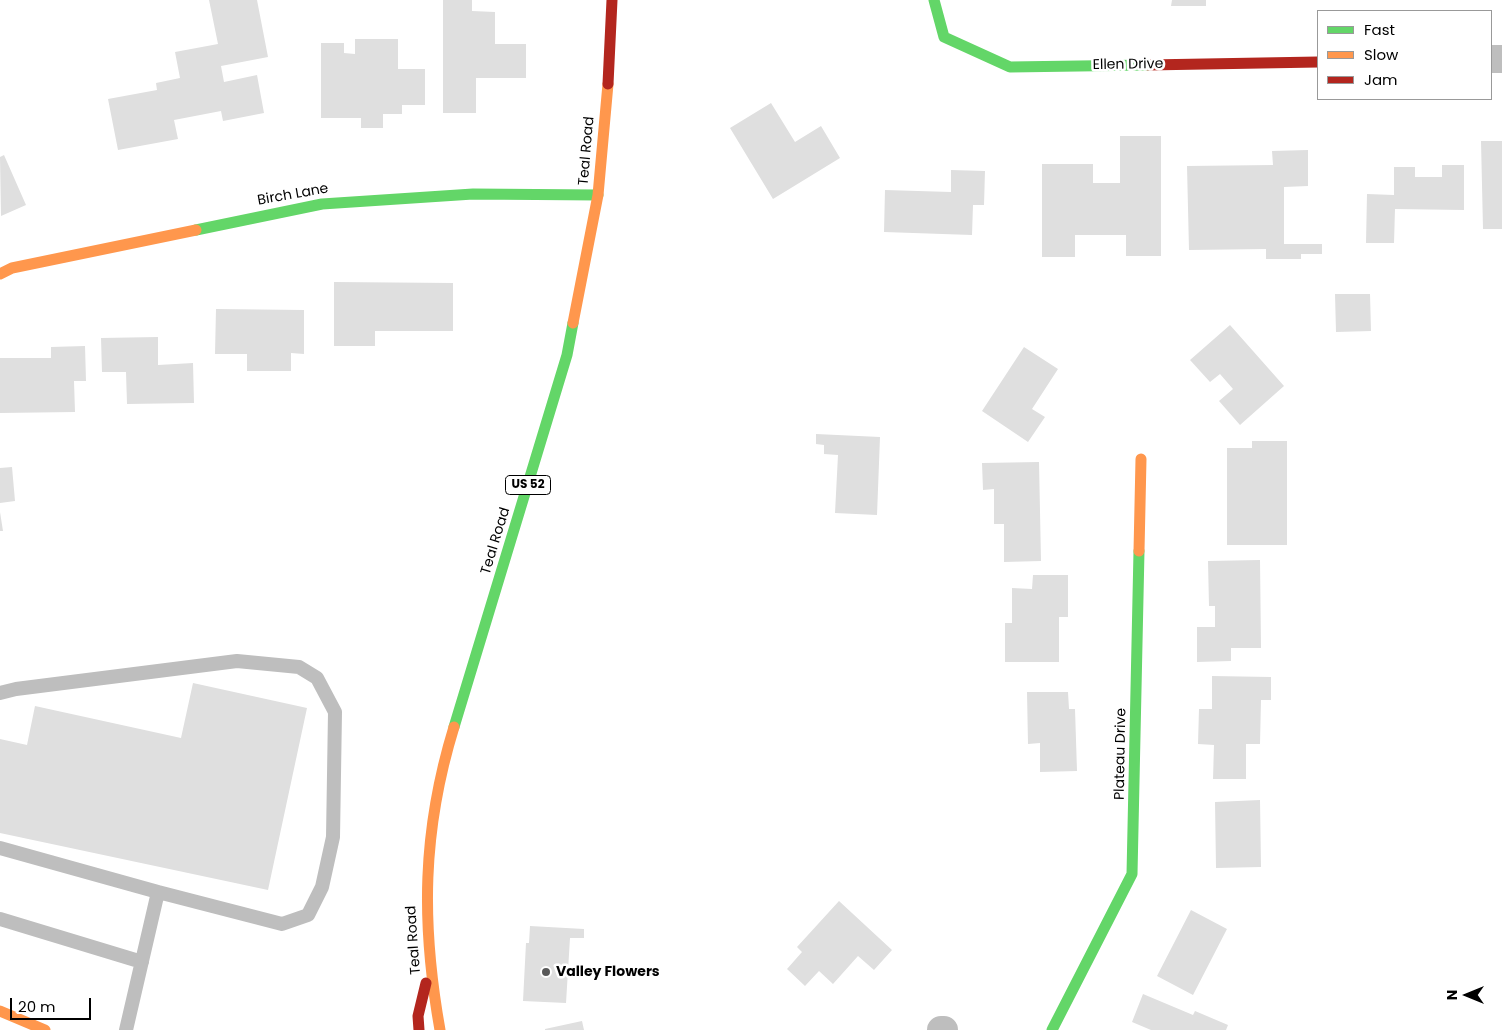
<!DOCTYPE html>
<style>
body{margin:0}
#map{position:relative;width:1502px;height:1030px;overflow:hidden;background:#fff;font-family:Poppins,sans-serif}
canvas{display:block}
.legend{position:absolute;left:1317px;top:10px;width:175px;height:90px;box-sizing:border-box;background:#fff;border:1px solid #999;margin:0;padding:6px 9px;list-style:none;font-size:15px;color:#000}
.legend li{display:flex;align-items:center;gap:10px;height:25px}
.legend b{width:25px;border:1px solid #999}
.north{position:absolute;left:1442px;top:970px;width:50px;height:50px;-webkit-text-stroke:4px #fff;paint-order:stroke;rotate:270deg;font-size:14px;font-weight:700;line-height:20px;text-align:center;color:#000}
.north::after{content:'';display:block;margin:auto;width:18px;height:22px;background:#000;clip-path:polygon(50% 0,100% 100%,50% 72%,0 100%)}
.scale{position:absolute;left:10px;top:998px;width:81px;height:22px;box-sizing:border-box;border:2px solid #000;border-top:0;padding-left:6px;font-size:15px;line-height:18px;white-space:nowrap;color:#000;-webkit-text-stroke:4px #fff;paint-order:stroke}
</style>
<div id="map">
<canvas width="1502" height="1030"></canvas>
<ul class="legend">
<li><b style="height:6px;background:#63d668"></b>Fast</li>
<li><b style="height:6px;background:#ff974d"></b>Slow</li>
<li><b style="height:6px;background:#b3261e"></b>Jam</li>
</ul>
<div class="north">N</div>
<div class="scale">20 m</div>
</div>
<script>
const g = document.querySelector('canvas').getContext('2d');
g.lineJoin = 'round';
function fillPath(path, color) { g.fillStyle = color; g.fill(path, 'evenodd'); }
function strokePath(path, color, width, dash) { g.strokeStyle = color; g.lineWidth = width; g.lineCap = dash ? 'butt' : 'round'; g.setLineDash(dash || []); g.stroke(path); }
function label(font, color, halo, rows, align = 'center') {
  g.font = font + ' Poppins,sans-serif'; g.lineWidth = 5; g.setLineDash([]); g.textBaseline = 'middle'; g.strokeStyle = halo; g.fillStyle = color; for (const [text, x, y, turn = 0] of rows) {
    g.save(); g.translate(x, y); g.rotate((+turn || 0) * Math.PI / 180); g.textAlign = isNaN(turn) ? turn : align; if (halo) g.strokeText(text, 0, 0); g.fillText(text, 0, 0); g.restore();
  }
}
const building = new Path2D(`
 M209,0H257L268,57L221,66L224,82L257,75L264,113L223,121L221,111L174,120L178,139L118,150L108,99L157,90L156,83L180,78L175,52L218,44Z
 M443,0H472V11L495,12V44H526V78H476V113H443Z
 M1172,0H1206V6H1171Z
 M355,39H398V69H425V105H402V114H383V128H361V118H321V43H344V53L355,54Z
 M771,103L795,142L821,126L840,158L773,199L730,128Z
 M1120,136H1161V256H1126V235H1075V257H1042V164H1093V183H1120Z
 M1481,141H1502V229H1483Z
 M1308,150V186L1284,187V244H1322V254H1301V259H1266V249L1189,250L1187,166L1273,165L1272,151Z
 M4,155L26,205L1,216L0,157Z
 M1442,165H1464V210L1395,209L1394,243H1366L1367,194L1394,195V167H1415V177H1442Z
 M951,170L985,171L984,205H973L972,235L884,232L885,190L951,192Z
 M334,282L453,283V331H375V346H334Z
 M1335,294H1370L1371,331L1336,332Z
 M216,309L304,310V354L291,353V371H247V354H215Z
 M1230,325L1284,386L1240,425L1219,401L1233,389L1220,374L1210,382L1190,360Z
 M158,337V365L193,363L194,403L127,404L126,372H102L101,338Z
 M85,346L86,381H74L75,412L0,413V358H51V347Z
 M1024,347L1058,369L1032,409L1045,417L1028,442L982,411Z
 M816,434L880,437L877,515L835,513L838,455L824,454V445L816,444Z
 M1252,441H1287V545H1227V448H1252Z
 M1039,462L1041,561L1004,562V524H994V489L983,490L982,463Z
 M12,467L15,501L0,503V468Z
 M0,512L3,531H0Z
 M1260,560L1261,648H1231V661L1197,662V627H1215V606H1209L1208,561Z
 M1033,575H1068V617H1059V662H1005V623H1012V588L1032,589Z
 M1212,676L1271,677V700H1261L1260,744H1246V779H1213L1214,745L1198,744L1199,709H1212Z
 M193,683L307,708L268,890L0,833V739L27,745L35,706L181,738Z
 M1027,692H1068L1069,709H1075L1077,771L1040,772V743L1028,744Z
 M1260,800L1261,867L1216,868L1215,802Z
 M839,901L892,950L874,970L858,956L833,984L819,971L805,986L787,969L802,952L797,947Z
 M1191,910L1227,929L1193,995L1157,976Z
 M530,926L584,929V938H570L566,1003L523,1001L526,943H529Z
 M1143,994L1193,1015L1195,1011L1228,1025L1226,1030H1151L1132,1022Z
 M582,1021L584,1030H545V1029Z`);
const lane = new Path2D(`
 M0,693L16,689L237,661L299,667L317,678L335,712L333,837L322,887L308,915L282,924L158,892
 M0,848L158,892L126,1030
 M0,919L142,962`);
const street = new Path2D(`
 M1491,59H1502
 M941,1030H944`);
const fast = new Path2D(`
 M934,0L944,37L1010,67L1148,65
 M196,230L322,204L473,194L598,195
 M454,727L567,355L573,323
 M1052,1030L1132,874L1139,551`);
const slow = new Path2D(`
 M0,274L12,268L196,230
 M573,323L598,195L608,84
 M1139,551L1141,459
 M0,1011L45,1030
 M440,1030C421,923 422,831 454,727`);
const jam = new Path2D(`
 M1148,65L1318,62
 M608,84L612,0
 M419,1030L418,1016L426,983`);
const markers = [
 [546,972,5,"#595959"]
];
const shields = [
 [528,485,45]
];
const shieldNames = [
 ["US 52",528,485]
];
const streetNames = [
 ["Ellen Drive",1128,65,-1],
 ["Teal Road",587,151,-85],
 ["Birch Lane",293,195,-10],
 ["Teal Road",496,541,-73],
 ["Plateau Drive",1121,754,-89],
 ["Teal Road",414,940,-94]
];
const poiNames = [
 ["Valley Flowers",556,972]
];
fillPath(building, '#dfdfdf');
strokePath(lane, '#bebebe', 14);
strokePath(street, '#bebebe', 28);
strokePath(fast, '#63d668', 11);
strokePath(slow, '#ff974d', 11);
strokePath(jam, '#b3261e', 11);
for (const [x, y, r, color] of markers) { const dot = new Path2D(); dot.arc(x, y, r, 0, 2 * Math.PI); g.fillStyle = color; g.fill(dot); strokePath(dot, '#fff', 2); }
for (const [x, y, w] of shields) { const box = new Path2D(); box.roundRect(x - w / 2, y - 9.5, w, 19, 4); g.fillStyle = '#fff'; g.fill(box); strokePath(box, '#000', 1); }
label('bold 12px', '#000', null, shieldNames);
label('14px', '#000', '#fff', streetNames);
label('bold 14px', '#000', '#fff', poiNames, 'left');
</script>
